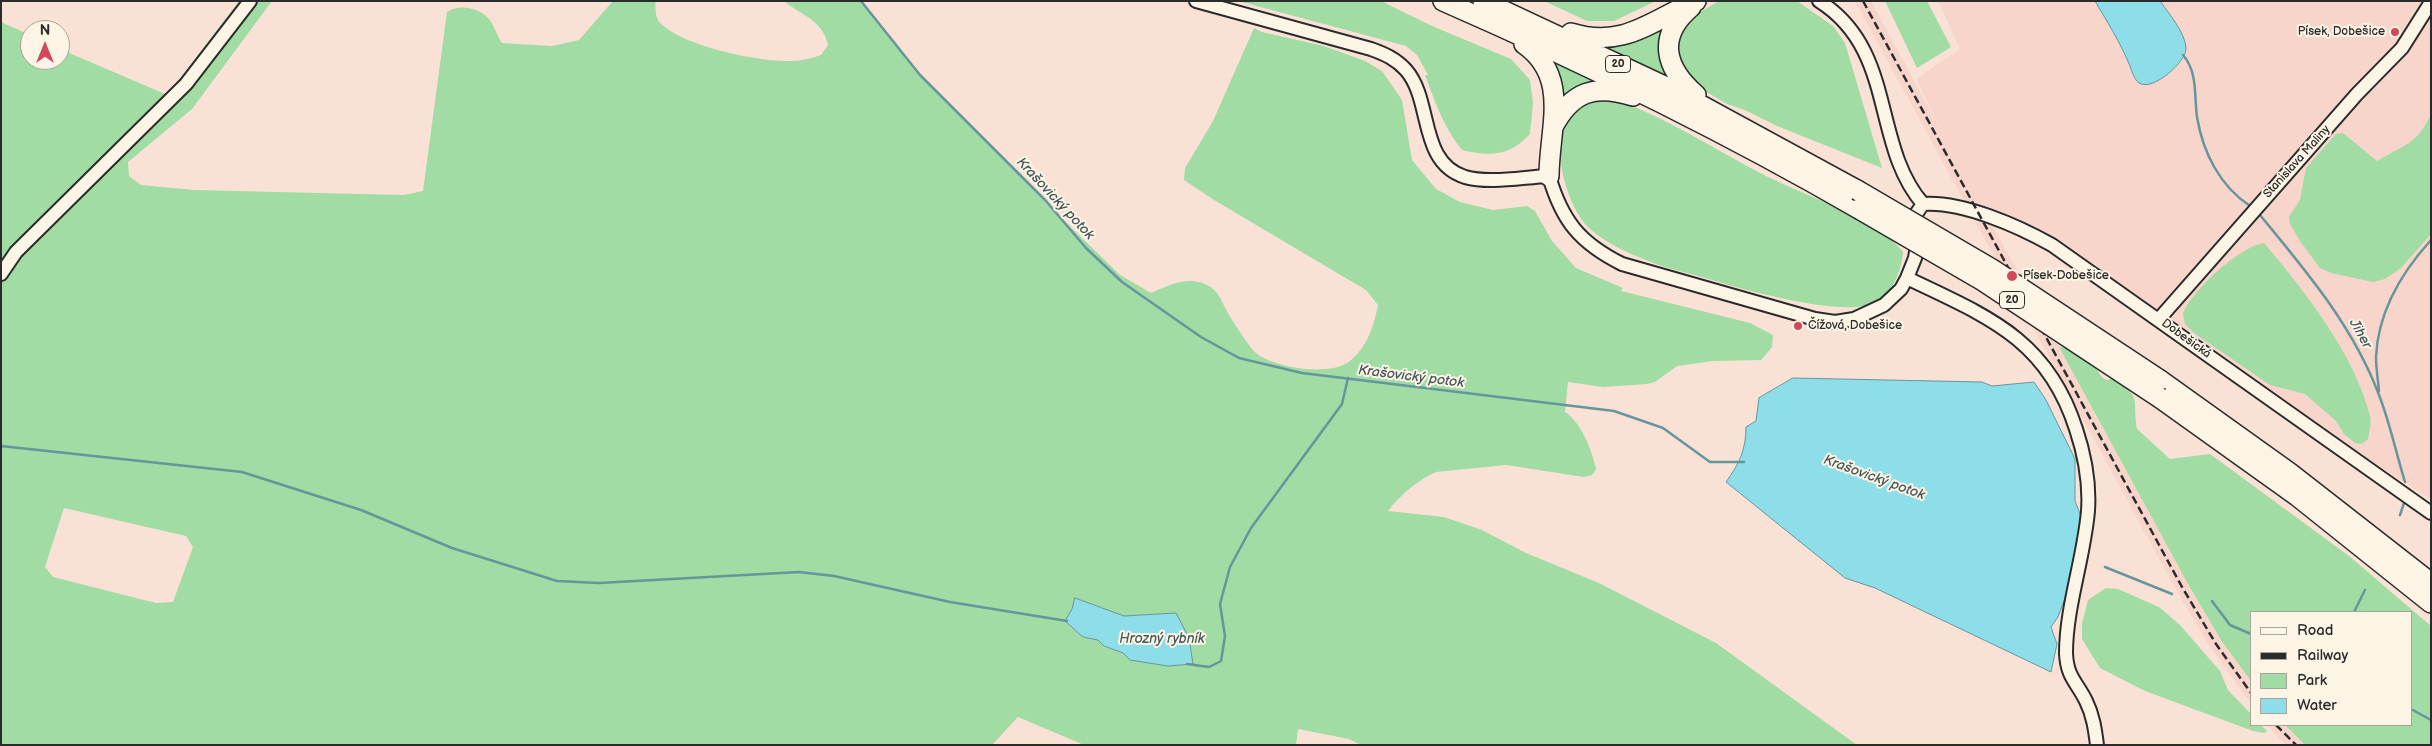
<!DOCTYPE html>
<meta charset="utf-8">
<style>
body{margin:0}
#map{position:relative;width:2432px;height:746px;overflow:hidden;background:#f9e2d5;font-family:"Balsamiq Sans",sans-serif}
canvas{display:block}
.frame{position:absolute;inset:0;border:2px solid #2b2b2b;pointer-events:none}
.legend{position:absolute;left:2250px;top:611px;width:162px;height:115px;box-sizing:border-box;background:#fcf5e5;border:1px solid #a8a49b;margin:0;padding:6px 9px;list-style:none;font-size:15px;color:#2b2b2b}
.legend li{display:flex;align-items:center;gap:10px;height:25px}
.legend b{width:25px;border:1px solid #a8a49b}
.north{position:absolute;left:20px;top:20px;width:50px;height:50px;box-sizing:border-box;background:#fcf5e5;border:1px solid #a8a49b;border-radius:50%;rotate:0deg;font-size:14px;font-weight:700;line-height:20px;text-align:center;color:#2b2b2b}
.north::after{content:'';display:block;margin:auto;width:18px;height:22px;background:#d1495b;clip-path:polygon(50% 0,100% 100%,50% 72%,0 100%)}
</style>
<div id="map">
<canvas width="2432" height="746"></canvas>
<div class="frame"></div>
<ul class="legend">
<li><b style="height:6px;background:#fcf5e5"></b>Road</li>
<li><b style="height:6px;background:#2b2b2b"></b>Railway</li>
<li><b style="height:14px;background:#a0dca3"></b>Park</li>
<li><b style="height:14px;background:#8ddee8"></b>Water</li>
</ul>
<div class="north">N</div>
</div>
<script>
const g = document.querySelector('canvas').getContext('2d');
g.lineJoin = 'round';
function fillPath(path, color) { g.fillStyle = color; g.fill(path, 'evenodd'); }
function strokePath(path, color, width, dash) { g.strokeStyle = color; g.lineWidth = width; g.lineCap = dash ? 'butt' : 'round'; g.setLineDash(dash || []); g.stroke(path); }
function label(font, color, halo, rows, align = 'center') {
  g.font = font + ' "Balsamiq Sans",sans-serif'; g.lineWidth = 4; g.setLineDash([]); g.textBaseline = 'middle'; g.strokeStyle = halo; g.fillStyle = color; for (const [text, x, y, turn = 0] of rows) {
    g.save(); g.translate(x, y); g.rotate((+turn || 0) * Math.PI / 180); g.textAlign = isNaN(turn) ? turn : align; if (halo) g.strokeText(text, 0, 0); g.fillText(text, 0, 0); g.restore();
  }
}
const built = new Path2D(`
 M1855,1H1871L1948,143L1916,79L1960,49L1938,1H2431V500L1981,204L2188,584L2221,640L2251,681V704L2210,647L2176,590Z
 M2267,725H2285L2305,745H2286Z`);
const green = new Path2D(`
 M239,1H272L192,109L128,162L129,176L141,185L194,190L404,195L423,191L447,12C458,4 478,7 488,18C494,24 497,36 502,43L552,46L579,40L613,1H655C656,7 655,15 658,20C676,46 772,66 802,60C809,59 815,57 821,55L828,45C823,20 802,16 784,1H860L914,67L1044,201L1120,275L1151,293C1171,284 1192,274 1212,288C1220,294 1223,305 1228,313C1232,321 1251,349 1256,353C1274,368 1331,377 1350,361C1367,347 1374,326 1378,305L1366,290L1214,200L1184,180L1185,168L1213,121L1254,28L1262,32L1324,46L1365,61L1382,71L1402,100L1412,160L1436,189L1460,202L1493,210L1527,206L1535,211L1552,241L1576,268L1623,288L1621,291L1750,323L1773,335L1772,347L1761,360L1713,361L1677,366L1655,382L1647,384L1603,387L1568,382L1565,412C1581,422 1592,450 1596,469L1592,475L1584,477L1506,465L1436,472C1418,480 1400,495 1388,511L1444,517L1482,530L1526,553L1599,583L1716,643L1857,745H1361L1349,739L1298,729L1296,745H1084L1018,717L992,745H1V22L30,35V60H60V49L165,94L172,89ZM64,508L186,536L193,547L173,602L156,603L53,577L45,567ZM1075,598L1124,616L1176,613L1189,638L1193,664L1168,666L1130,660L1123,653L1104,646L1098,640L1083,637L1065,621L1072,609Z
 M1238,1H1381L1432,26L1511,59L1530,80L1533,103L1530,134C1510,156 1490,157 1462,150C1444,128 1435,102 1425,75H1428L1417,55L1406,46Z
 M1544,1H1656L1614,21H1587Z
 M1719,1H1797L1833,26L1845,43L1882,168L1777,126L1745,110L1727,104L1698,87L1681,66L1677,42L1681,30L1690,18Z
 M1885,1H1927L1951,47L1917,68Z
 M1674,16L1675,84L1596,45Z
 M1543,54L1610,85L1557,112Z
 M1613,99C1667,117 1715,150 1766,176C1803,195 1879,219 1903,252C1901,273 1891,299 1868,305C1836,315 1743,290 1709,279C1690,273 1670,270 1651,262C1630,254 1605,243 1589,228C1567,208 1552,149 1564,122C1570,107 1598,100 1613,99Z
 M2431,114V234L2401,268L2385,279L2373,282L2331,273L2320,268L2300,241L2290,224L2289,217L2300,200L2306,168L2336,134L2343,133L2377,161C2403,145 2417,145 2431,114Z
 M2264,243C2304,290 2355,355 2370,416C2372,423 2369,432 2368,439L2362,444L2355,443L2344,434L2336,421L2305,394L2270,385L2194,333L2185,324L2183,314C2191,291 2240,246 2264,243Z
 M2059,347C2069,348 2087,359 2094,366C2099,371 2100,378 2107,380L2112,378C2143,399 2132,395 2137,429L2170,459L2210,454L2349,556L2431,626V745H2305L2285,725H2411V612H2251V681L2221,640L2188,584Z
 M2106,588L2118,589L2159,607L2180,625L2220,671L2228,690L2251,714V725H2261L2267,731L2265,733L2253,731L2145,691L2100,668L2082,639V624L2088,600Z`);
const water = new Path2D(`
 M2095,1H2160C2169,14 2185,32 2186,48C2187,61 2153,92 2139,83C2134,79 2132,72 2130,66C2120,42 2108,23 2095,1Z
 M1793,378L1982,382L1992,386L2034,382L2046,400L2075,459V501L2081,516L2068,590L2058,617L2051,627L2057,644L2051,672L1875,588L1845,578L1726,482C1739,464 1746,450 1746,427L1756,421L1759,398Z
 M1075,598L1124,616L1176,613L1189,638L1193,664L1168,666L1130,660L1123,653L1104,646L1098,640L1083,637L1065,621L1072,609Z`);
const stream = new Path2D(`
 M861,1L920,75L1046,201L1086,248L1122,282L1201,337L1239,358L1302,373L1614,411L1663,428L1710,462H1744
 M2183,55C2198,72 2194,96 2197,117C2203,153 2220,186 2250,206
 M2260,215C2306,271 2353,326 2379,395C2390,423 2396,453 2405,482
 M2379,391C2378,380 2376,368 2376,357C2378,311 2401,273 2431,240
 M1,446L242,472L361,510L452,548L557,581L599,583L799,572L834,576L950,602L1067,621
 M2400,515L2404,503
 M2105,567L2172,594
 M2212,601L2230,625L2251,634
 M2354,612L2365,590
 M1187,664L1209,667L1221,661L1225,636L1220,604L1230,567L1251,528L1342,404L1348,378
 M2411,709L2431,720`);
const minor = new Path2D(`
 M1196,1L1371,49C1385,54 1396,59 1406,70C1433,101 1418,162 1465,177C1490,184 1523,177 1549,176C1562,221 1580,243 1622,264L1815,319L1835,322L1854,319L1884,305L1901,289L1907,278L1915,258L1917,245L1916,214L1923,204
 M1819,1C1897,50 1871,144 1923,204
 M1923,204C1962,201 2018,226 2052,245L2431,513
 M1,274L16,252L186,84L250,1
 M1907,278C1986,316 2047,338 2076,429C2085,456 2090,482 2088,511C2084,558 2066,607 2066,653C2067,678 2077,682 2086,701C2093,715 2095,729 2097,745
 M2159,319L2357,94L2402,48L2431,2`);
const highway = new Path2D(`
 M1443,1C1585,63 1724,131 1859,209
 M1483,1L1675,91L1857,190
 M1691,7C1656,37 1665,68 1696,95
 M1571,33C1623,49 1651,21 1696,1
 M1524,44C1571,77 1549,128 1549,176
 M1553,127C1572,91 1595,84 1633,96
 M2160,380L2290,473L2431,583
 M2160,398L2297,496L2431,603`);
const rail = new Path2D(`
 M1863,1L2182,587L2216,644L2251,693
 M2276,725L2296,745`);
const highwayBridge = new Path2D(`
 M1857,190L1992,269L2160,380
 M1859,209L1983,281L2160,398`);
const markers = [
 [2395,32,5,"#d1495b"],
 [2012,276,6,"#d1495b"],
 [1798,326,5,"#d1495b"]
];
const shields = [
 [1618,64,25],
 [2012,300,25]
];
const shieldNames = [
 ["20",1618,64],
 ["20",2012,300]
];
const poiNames = [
 ["Písek, Dobešice",2385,32,"right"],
 ["Písek-Dobešice",2023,276],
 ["Čížová, Dobešice",1808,326]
];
const streetNames = [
 ["Stanislava Maliny",2297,162,-48],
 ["Dobešická",2186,339,36]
];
const waterNames = [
 ["Krašovický potok",1055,199,47],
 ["Jiher",2360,334,61],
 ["Krašovický potok",1411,377,7],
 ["Krašovický potok",1874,478,20],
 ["Hrozný rybník",1162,639]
];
fillPath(built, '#f7d5ca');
fillPath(green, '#a0dca3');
fillPath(water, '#8ddee8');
strokePath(water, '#66969c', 1);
strokePath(stream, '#66969c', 2.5);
strokePath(minor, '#2b2b2b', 16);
strokePath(highway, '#2b2b2b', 22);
strokePath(minor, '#fcf5e5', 12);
strokePath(highway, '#fcf5e5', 19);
strokePath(rail, '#2b2b2b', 2.5, [8, 4]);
strokePath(highwayBridge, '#2b2b2b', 22, []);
strokePath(highwayBridge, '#fcf5e5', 19);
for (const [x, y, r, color] of markers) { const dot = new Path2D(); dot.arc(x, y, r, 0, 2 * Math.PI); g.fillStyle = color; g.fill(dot); strokePath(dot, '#fcf5e5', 2); }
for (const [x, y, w] of shields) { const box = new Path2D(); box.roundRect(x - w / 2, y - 8.5, w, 17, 4); g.fillStyle = '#fcf5e5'; g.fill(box); strokePath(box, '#2b2b2b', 1); }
label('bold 11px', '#2b2b2b', null, shieldNames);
label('12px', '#2b2b2b', '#fcf5e5', poiNames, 'left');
label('12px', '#2b2b2b', '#fcf5e5', streetNames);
label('italic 14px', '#44585a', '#fcf5e5', waterNames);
</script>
